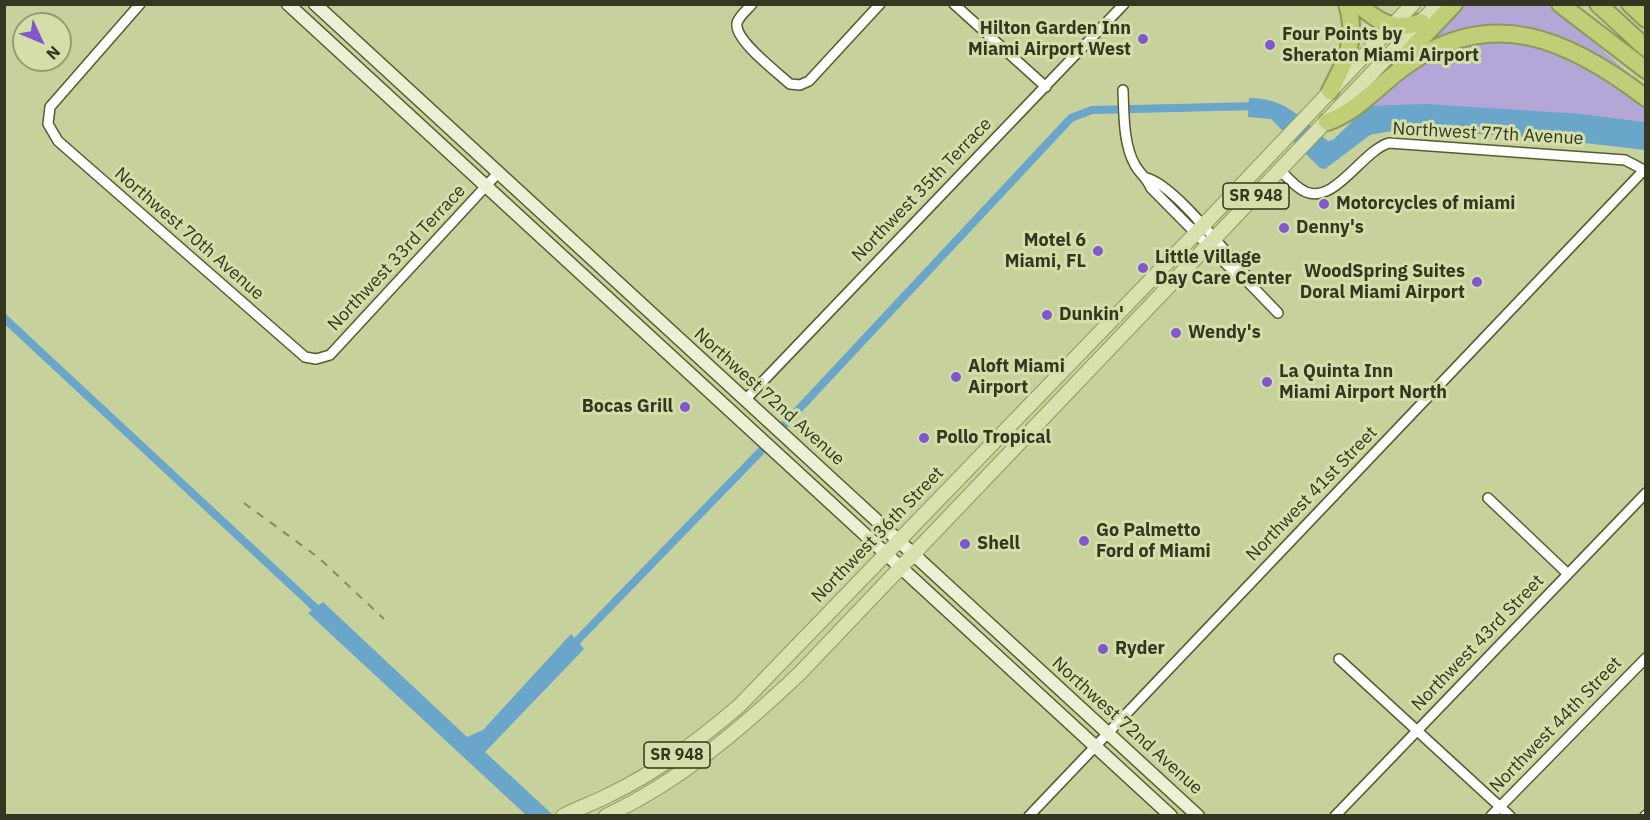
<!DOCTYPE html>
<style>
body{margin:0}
#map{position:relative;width:1650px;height:820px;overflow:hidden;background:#c7d19c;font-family:"IBM Plex Sans",sans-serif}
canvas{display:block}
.frame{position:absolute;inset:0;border:6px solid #333621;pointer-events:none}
.north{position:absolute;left:12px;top:12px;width:60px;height:60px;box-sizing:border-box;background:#d4dea9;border:2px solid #949b73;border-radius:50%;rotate:134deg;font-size:16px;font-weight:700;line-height:24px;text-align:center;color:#333621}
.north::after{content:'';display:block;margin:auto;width:21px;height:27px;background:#8156cf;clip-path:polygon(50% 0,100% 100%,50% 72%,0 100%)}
</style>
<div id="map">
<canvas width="1650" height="820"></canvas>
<div class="frame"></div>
<div class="north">N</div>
</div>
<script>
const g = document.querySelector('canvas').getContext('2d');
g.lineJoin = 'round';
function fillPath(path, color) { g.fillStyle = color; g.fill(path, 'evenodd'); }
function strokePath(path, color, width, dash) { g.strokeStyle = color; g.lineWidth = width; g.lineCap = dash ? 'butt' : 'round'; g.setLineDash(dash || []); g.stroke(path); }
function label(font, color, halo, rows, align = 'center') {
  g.font = font + ' "IBM Plex Sans",sans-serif'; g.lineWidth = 6; g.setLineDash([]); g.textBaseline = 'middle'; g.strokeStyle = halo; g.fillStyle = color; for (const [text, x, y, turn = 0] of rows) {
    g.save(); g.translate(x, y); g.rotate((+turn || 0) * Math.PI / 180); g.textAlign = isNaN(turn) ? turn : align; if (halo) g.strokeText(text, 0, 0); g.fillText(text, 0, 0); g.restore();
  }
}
const green = new Path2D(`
 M1460,5H1552L1645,88L1580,46L1554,35L1530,30L1421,50Z
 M1485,41L1531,43L1572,55L1645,104V122L1582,114L1368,106C1406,74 1433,50 1485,41Z`);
const water = new Path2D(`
 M1249,98C1286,98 1301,118 1328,141L1333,140L1368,106L1425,104L1582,114L1645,122V150L1542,138L1402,129L1370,135L1325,169L1320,168L1271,119L1248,117Z
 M323,602L467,737L483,730L571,634L584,649L485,752L553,815H526L308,613Z`);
const canal = new Path2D(`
 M4,318L321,613
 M784,425L1071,118L1092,110L1258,106
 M571,647L762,450`);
const minor = new Path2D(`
 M140,4L50,107L48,124L58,141L305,357L316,359L330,355L498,173
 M752,4C747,10 739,16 737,23C734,40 777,72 790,84L800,85L809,81L880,4
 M954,4L1046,87
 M1123,90C1124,113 1123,144 1135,165C1140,174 1147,178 1151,188L1242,280L1247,281
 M1280,170C1287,177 1296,188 1306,192C1335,204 1362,151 1389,143L1625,160L1646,171
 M1147,178C1175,186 1224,251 1246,275L1247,281L1278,313
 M745,400L1124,4
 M1488,498L1568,574
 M1339,659L1510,816
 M1029,816L1644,170
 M1335,816L1646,493
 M1491,816L1646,658
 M1645,816L1646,815`);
const secondary = new Path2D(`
 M288,4L1171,816
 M315,4L1198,816`);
const primary = new Path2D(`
 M563,816C578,808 594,803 609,795C657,772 699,740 739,706L1195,234L1413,4
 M606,816C680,781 741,729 800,673L1438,4`);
const motorway = new Path2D(`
 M1358,4C1378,22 1394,32 1421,22
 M1560,4L1646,70
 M1598,4L1646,48
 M1630,4L1646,19
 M1400,61L1454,4
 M1330,91C1346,61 1358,38 1347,4
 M1327,122C1356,113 1379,85 1404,67C1491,3 1570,40 1646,98`);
const rail = new Path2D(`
 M244,503L319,558L384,619`);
const markers = [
 [1143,39,6,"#8156cf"],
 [1270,45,6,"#8156cf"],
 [1324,204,6,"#8156cf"],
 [1284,228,6,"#8156cf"],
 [1098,251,6,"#8156cf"],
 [1143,268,6,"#8156cf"],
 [1477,282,6,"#8156cf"],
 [1047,315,6,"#8156cf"],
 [1176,333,6,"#8156cf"],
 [956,377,6,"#8156cf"],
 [1267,382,6,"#8156cf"],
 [685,407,6,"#8156cf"],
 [924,438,6,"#8156cf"],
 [1084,541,6,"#8156cf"],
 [965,544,6,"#8156cf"],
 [1103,649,6,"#8156cf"]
];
const shields = [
 [1256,196,66],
 [677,755,66]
];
const shieldNames = [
 ["SR 948",1256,196],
 ["SR 948",677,755]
];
const poiNames = [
 ["Hilton Garden Inn",1131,29,"right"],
 ["Miami Airport West",1131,50,"right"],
 ["Four Points by",1282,35],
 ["Sheraton Miami Airport",1282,56],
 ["Motorcycles of miami",1336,204],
 ["Denny's",1296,228],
 ["Motel 6",1086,241,"right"],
 ["Miami, FL",1086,262,"right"],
 ["Little Village",1155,258],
 ["Day Care Center",1155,279],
 ["WoodSpring Suites",1465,272,"right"],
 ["Doral Miami Airport",1465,293,"right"],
 ["Dunkin'",1059,315],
 ["Wendy's",1188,333],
 ["Aloft Miami",968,367],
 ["Airport",968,388],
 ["La Quinta Inn",1279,372],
 ["Miami Airport North",1279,393],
 ["Bocas Grill",673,407,"right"],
 ["Pollo Tropical",936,438],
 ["Go Palmetto",1096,531],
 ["Ford of Miami",1096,552],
 ["Shell",977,544],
 ["Ryder",1115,649]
];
const streetNames = [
 ["Northwest 77th Avenue",1488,134,3],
 ["Northwest 35th Terrace",922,190,-46],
 ["Northwest 70th Avenue",189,234,41],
 ["Northwest 33rd Terrace",397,258,-47],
 ["Northwest 72nd Avenue",769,397,42],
 ["Northwest 41st Street",1312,494,-46],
 ["Northwest 36th Street",878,535,-46],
 ["Northwest 43rd Street",1478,643,-46],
 ["Northwest 44th Street",1556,725,-46],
 ["Northwest 72nd Avenue",1127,726,42]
];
fillPath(green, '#b4a7d8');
fillPath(water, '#6aa5ca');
strokePath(canal, '#6aa5ca', 8);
strokePath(minor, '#555d2c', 12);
strokePath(secondary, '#555d2c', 15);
strokePath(primary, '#8f995a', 16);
strokePath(motorway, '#8f995a', 20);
strokePath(minor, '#fff', 9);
strokePath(secondary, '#ecf0d6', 12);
strokePath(primary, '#d9e2ae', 14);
strokePath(motorway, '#c0ce78', 16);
strokePath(rail, '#848b64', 2, [8, 8]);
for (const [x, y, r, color] of markers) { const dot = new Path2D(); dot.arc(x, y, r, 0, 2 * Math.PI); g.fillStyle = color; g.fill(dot); strokePath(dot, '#d4dea9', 2); }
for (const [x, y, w] of shields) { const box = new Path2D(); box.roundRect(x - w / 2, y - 13, w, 26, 4.5); g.fillStyle = '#d4dea9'; g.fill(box); strokePath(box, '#333621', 1.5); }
label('bold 16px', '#333621', null, shieldNames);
label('bold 18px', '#333621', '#d4dea9', poiNames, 'left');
label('18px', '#333621', '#d4dea9', streetNames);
</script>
